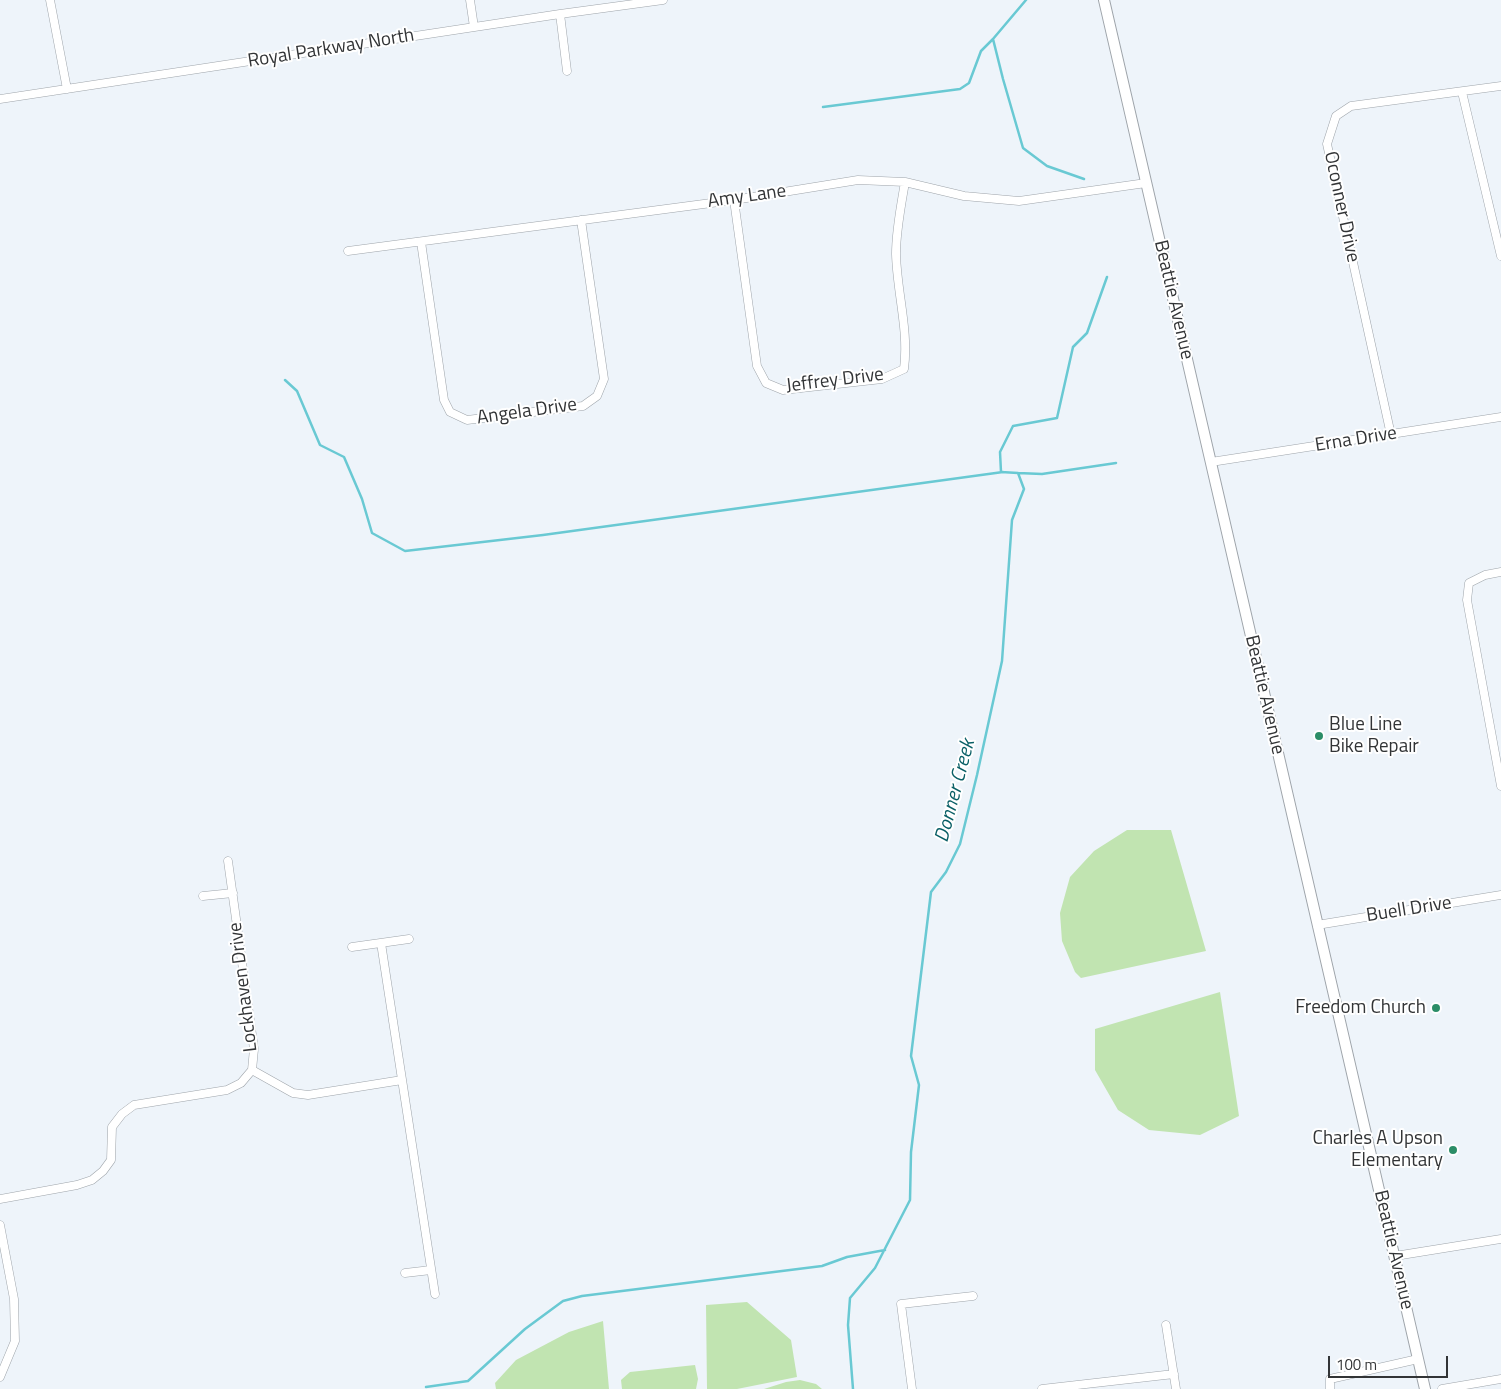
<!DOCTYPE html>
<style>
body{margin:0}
#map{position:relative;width:1501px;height:1389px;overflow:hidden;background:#eef4fa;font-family:"Titillium Web",sans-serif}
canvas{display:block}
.scale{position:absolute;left:1328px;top:1356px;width:120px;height:22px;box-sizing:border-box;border:2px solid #323436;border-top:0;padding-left:6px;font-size:15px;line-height:18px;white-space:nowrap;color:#323436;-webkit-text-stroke:4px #fff;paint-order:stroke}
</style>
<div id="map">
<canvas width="1501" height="1389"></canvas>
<div class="scale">100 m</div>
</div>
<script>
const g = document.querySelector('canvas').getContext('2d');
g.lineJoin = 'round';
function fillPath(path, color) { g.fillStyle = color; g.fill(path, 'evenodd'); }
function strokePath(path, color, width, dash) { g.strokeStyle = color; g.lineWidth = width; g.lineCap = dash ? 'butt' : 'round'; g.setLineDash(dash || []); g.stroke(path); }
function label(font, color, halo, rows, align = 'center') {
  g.font = font + ' "Titillium Web",sans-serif'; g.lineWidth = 4; g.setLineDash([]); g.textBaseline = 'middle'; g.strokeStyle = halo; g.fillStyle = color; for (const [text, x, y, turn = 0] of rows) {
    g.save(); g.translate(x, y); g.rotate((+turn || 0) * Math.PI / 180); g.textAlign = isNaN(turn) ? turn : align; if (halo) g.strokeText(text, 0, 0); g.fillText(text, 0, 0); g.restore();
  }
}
const green = new Path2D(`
 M1127,830H1171L1206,951L1081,978L1075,972L1062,941L1060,913L1070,877L1094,851Z
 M1220,992L1239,1116L1200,1135L1149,1130L1118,1110L1095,1070V1029Z
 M747,1302L791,1340L797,1377L737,1389H707L706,1305Z
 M603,1321L609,1389H496L495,1383L516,1360L569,1332Z
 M695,1365L698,1379L696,1389H622L621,1380L630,1372Z
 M800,1380L816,1384L822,1389H764L786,1382Z`);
const stream = new Path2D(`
 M1026,0L993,39L1003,79L1023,148L1047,166L1084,179
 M823,107L960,89L969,83L981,51L993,39
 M285,380L297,391L320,445L344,457L362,499L372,533L405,551L543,535L1003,472
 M1018,473L1042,474L1116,463
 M426,1387L468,1381L525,1329L563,1301L582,1296L822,1266L847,1257L885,1250
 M853,1389L848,1325L850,1298L875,1268L910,1200L911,1152L919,1085L911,1056L931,892L946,872L960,844L977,775L1002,661L1012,520L1024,489L1018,473L1001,472L1000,452L1013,426L1057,418L1073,347L1087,333L1107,277`);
const minor = new Path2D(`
 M50,0L67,89
 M470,0L474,27
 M560,14L567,71
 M1462,92L1501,256
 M0,99L560,14L663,0
 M734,200L757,366L766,383L783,390L882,379L904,369C909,330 897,293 896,254C896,230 901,206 905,182
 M421,242L444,400L450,412L467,420L583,406L597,396L604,379L581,220
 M348,251L734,200L858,180L905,182L964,196L1019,201L1146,183
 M1391,435L1327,144L1336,116L1351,106L1501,86
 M1211,462L1501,417
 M1501,572L1485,575L1469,583L1467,600L1501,786
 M203,896L233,893
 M1317,925L1501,895
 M381,943L435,1294
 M352,947L409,939
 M252,1070L293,1093L308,1095L402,1080
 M0,1199L77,1185L92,1180L103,1171L111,1160L112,1127L122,1114L134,1105L227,1090L241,1083L252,1070L254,1049L228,861
 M0,1225L14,1299L15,1341L0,1377
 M1395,1256L1501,1239
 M405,1273L431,1270
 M1166,1325L1176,1389
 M912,1389L901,1304L973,1296
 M1042,1389L1174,1374
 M1330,1389V1379L1418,1359
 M1442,1389L1501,1379`);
const tertiary = new Path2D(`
 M1104,0L1425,1389`);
const markers = [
 [1319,736,5,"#2b8d67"],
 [1436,1008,5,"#2b8d67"],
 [1453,1150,5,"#2b8d67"]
];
const streetNames = [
 ["Royal Parkway North",331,49,-9],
 ["Amy Lane",747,197,-8],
 ["Oconner Drive",1341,207,78],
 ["Beattie Avenue",1173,300,77],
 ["Jeffrey Drive",835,381,-7],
 ["Angela Drive",527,412,-8],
 ["Erna Drive",1356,440,-9],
 ["Beattie Avenue",1264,695,77],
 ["Buell Drive",1409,910,-9],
 ["Lockhaven Drive",244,987,-97],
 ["Beattie Avenue",1393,1250,77]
];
const poiNames = [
 ["Blue Line",1329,725,"left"],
 ["Bike Repair",1329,747,"left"],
 ["Freedom Church",1426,1008],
 ["Charles A Upson",1443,1139],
 ["Elementary",1443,1161]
];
const waterNames = [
 ["Donner Creek",956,791,-75]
];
fillPath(green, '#c1e4b1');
strokePath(stream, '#69c9d3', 2.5);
strokePath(minor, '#9ea4aa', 9);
strokePath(tertiary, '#9ea4aa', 12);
strokePath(minor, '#fff', 8);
strokePath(tertiary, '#fff', 10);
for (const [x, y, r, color] of markers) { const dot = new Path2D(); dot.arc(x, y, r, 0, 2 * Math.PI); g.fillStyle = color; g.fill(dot); strokePath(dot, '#fff', 2); }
label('19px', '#323436', '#fff', streetNames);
label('19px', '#323436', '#fff', poiNames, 'right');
label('italic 20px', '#095f66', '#fff', waterNames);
</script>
